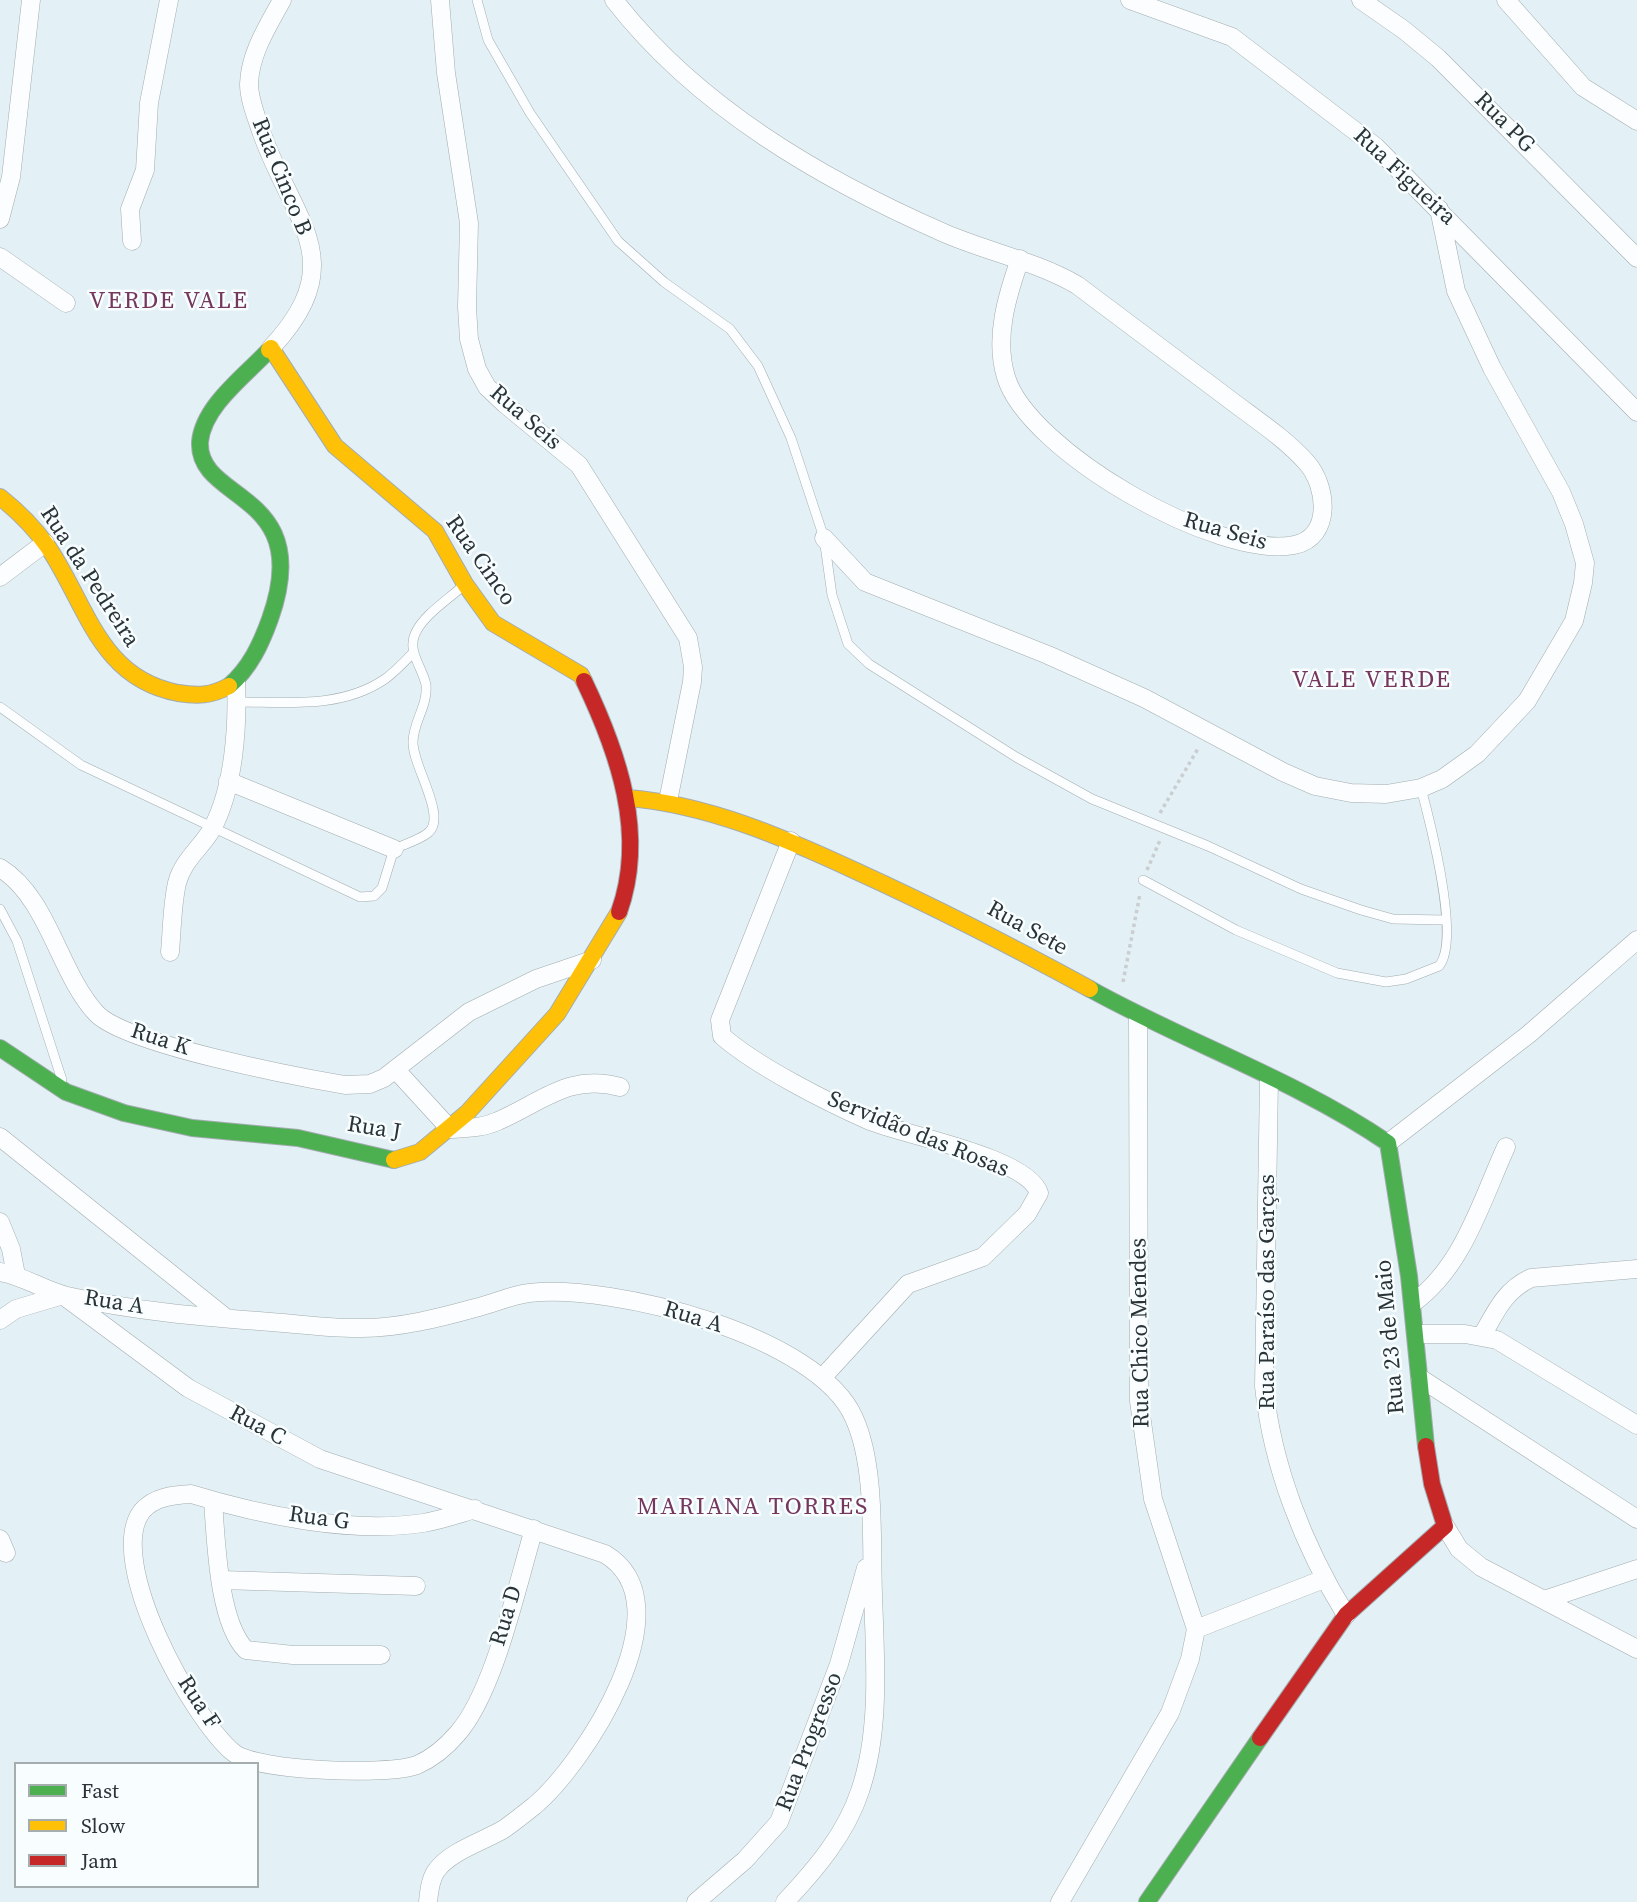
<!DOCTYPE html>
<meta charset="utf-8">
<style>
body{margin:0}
#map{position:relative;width:1637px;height:1902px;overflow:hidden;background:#e3f0f5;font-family:"Source Serif 4",serif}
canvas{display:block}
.legend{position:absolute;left:14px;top:1762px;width:245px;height:126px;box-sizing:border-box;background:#f8fdff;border:2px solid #a6adaf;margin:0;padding:9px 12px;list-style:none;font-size:21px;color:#2a3437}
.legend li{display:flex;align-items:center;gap:14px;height:35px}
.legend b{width:35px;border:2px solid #a6adaf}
</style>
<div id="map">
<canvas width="1637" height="1902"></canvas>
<ul class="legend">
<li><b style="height:9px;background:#4caf50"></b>Fast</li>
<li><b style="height:9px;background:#ffc107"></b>Slow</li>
<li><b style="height:9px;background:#c62828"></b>Jam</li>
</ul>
</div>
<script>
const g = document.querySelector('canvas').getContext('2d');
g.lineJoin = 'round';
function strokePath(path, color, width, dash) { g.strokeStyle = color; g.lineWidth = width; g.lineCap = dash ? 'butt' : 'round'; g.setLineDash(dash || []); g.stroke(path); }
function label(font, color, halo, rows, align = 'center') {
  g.font = font + ' "Source Serif 4",serif'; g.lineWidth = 5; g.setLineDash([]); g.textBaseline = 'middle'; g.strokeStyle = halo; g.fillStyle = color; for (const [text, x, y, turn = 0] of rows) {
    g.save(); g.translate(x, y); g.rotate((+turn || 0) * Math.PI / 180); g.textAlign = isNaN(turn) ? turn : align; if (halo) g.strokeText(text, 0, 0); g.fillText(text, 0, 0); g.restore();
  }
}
const path = new Path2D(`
 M1160,813L1199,747
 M1147,870L1161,838
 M1123,982L1140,894`);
const lane = new Path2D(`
 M477,0L488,40L530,113L618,241L664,282L730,329L758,366L791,438L824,538L832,595L848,644L869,664L1016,757L1092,799L1208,846L1301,889L1361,910L1393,919L1445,920
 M237,702C287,702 341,709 385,679C395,672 404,662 413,653
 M0,707L81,765L360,897L374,896L382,888L394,849C405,844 419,840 428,833C448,817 412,765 413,742C413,722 428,706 426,685C423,668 407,652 415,634C423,615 449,599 464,585
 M1143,880L1236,930L1337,973L1386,982L1406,979L1439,966C1461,940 1430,822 1421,788
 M0,909L17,941L62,1080`);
const street = new Path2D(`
 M440,0L446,73L469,223L467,307L469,339L477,369L487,387L505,404L579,465L688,638L693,667L692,682L668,801
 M614,0C697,107 821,179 944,233C988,252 1035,261 1077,285C1126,322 1175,359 1225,396C1252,417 1284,437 1307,463C1327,486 1333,537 1294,545C1219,560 1028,451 1006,377C994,338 1007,296 1020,259
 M1130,0L1232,37L1376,147L1637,412
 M1361,0L1404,30L1438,58L1637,258
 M1506,0L1583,87L1637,121
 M0,219L11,177L31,0
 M132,241L130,209L145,170L149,103L169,0
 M0,257L66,303
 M271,348C353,260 292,221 261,131C256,116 249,99 249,84C250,53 268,26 282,0
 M824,538L865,582L1048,655L1144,698L1283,772L1315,786L1351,793L1386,794L1421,788L1442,779L1477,754L1527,701L1574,621L1583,583L1585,563L1574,524L1561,492L1492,368L1456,291L1439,209
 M0,577L45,543
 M228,781L394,849
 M791,841L720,1020L722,1036C756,1066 827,1102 870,1121C904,1135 1027,1157 1039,1193L1027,1214L983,1257L908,1284L822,1378
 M0,868C48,897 59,973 96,1013C124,1044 298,1077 345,1085L370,1084L384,1078L469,1012L536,979L592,960
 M170,952C172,930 172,905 177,883C183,860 201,848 212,829C234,788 238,727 236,682
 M396,1070L450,1129C467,1128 483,1128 498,1121C542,1102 569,1073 620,1087
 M1269,1080L1264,1386C1272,1466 1304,1547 1346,1615
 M0,1137L226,1318
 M1388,1143L1529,1034L1637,940
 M0,1222L11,1249L16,1275
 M0,1272C24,1276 43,1290 67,1296C133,1311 203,1317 271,1322C301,1324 332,1329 363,1328C399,1328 439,1318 475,1308C493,1304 511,1295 529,1293C612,1283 819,1336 854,1418C876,1466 871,1541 873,1594C875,1658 881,1730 860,1791C846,1834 815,1870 785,1902
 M64,1296L188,1388L320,1459L605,1554C689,1604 584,1764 534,1806C524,1814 514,1822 504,1829C484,1841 450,1851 436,1871C430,1880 429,1892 428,1902
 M1413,1303C1463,1267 1481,1202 1506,1147
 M0,1320L16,1309L63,1295
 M1416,1334H1465L1497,1340L1637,1425
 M1482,1336C1496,1311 1505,1290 1531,1278L1637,1269
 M1420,1378L1637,1519
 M213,1501C216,1539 218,1622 246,1650L293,1655H381
 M475,1509C458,1514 441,1520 423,1523C351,1534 260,1515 191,1494C173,1495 154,1497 142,1511C104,1560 193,1720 234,1753C257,1771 388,1776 417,1765C433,1758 447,1746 458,1733C495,1690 517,1585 534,1529
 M1445,1526L1459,1549L1481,1567L1637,1649
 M0,1539L6,1553
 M221,1580L416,1586
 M1544,1600L1637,1569
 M1196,1629L1324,1579
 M696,1902L745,1860L779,1822L839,1664L866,1568
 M1060,1902L1170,1713L1190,1659L1196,1629L1153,1499L1139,1401L1138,1016`);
const fast = new Path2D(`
 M229,686C250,668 261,644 270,619C316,490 197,503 200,442C203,406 246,375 269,350
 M1090,989C1187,1043 1296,1080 1388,1143L1409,1276L1426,1446
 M0,1048L66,1092L124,1113L192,1128L298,1138L394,1160
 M1147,1902L1260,1738`);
const slow = new Path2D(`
 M269,350L271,348L335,446L435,531L465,584L493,623L581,675L584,681
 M0,497C19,512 34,527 48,547C87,605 99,678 178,693C197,696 211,696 229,686
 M627,798C707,804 785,838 858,872C937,908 1013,947 1090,989
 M394,1160L420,1152L467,1113L557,1014L619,912`);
const jam = new Path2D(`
 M584,681C618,752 647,834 619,912
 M1260,1738L1346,1615L1445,1526L1432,1484L1426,1446`);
const streetNames = [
 ["Rua PG",1504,123,45],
 ["Rua Cinco B",281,177,68],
 ["Rua Figueira",1404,177,43],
 ["Rua Seis",525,418,41],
 ["Rua Seis",1225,532,16],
 ["Rua Cinco",480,561,55],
 ["Rua da Pedreira",89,577,57],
 ["Rua Sete",1027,929,29],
 ["Rua K",160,1040,18],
 ["Rua J",374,1129,9],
 ["Servidão das Rosas",918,1135,22],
 ["Rua Paraíso das Garças",1268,1292,-90],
 ["Rua A",114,1303,9],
 ["Rua A",693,1318,17],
 ["Rua Chico Mendes",1141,1333,-91],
 ["Rua 23 de Maio",1391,1337,-95],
 ["Rua C",257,1426,28],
 ["Rua G",319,1519,8],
 ["Rua D",507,1616,-73],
 ["Rua F",198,1703,57],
 ["Rua Progresso",810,1742,-69]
];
const neighbourhoodNames = [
 ["VERDE VALE",169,302],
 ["VALE VERDE",1372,681],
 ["MARIANA TORRES",753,1508]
];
strokePath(lane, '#a3acb0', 10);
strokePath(street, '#a3acb0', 19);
strokePath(fast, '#a3acb0', 18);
strokePath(slow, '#a3acb0', 18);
strokePath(jam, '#a3acb0', 18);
strokePath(path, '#caced0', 3.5, [3.5, 3.5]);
strokePath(lane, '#fbfdfe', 9);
strokePath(street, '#fbfdfe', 18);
strokePath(fast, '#4caf50', 16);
strokePath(slow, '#ffc107', 16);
strokePath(jam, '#c62828', 16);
label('23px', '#2a3437', '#f8fdff', streetNames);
g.letterSpacing = '2px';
label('24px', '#75375d', '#f8fdff', neighbourhoodNames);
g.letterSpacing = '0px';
</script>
